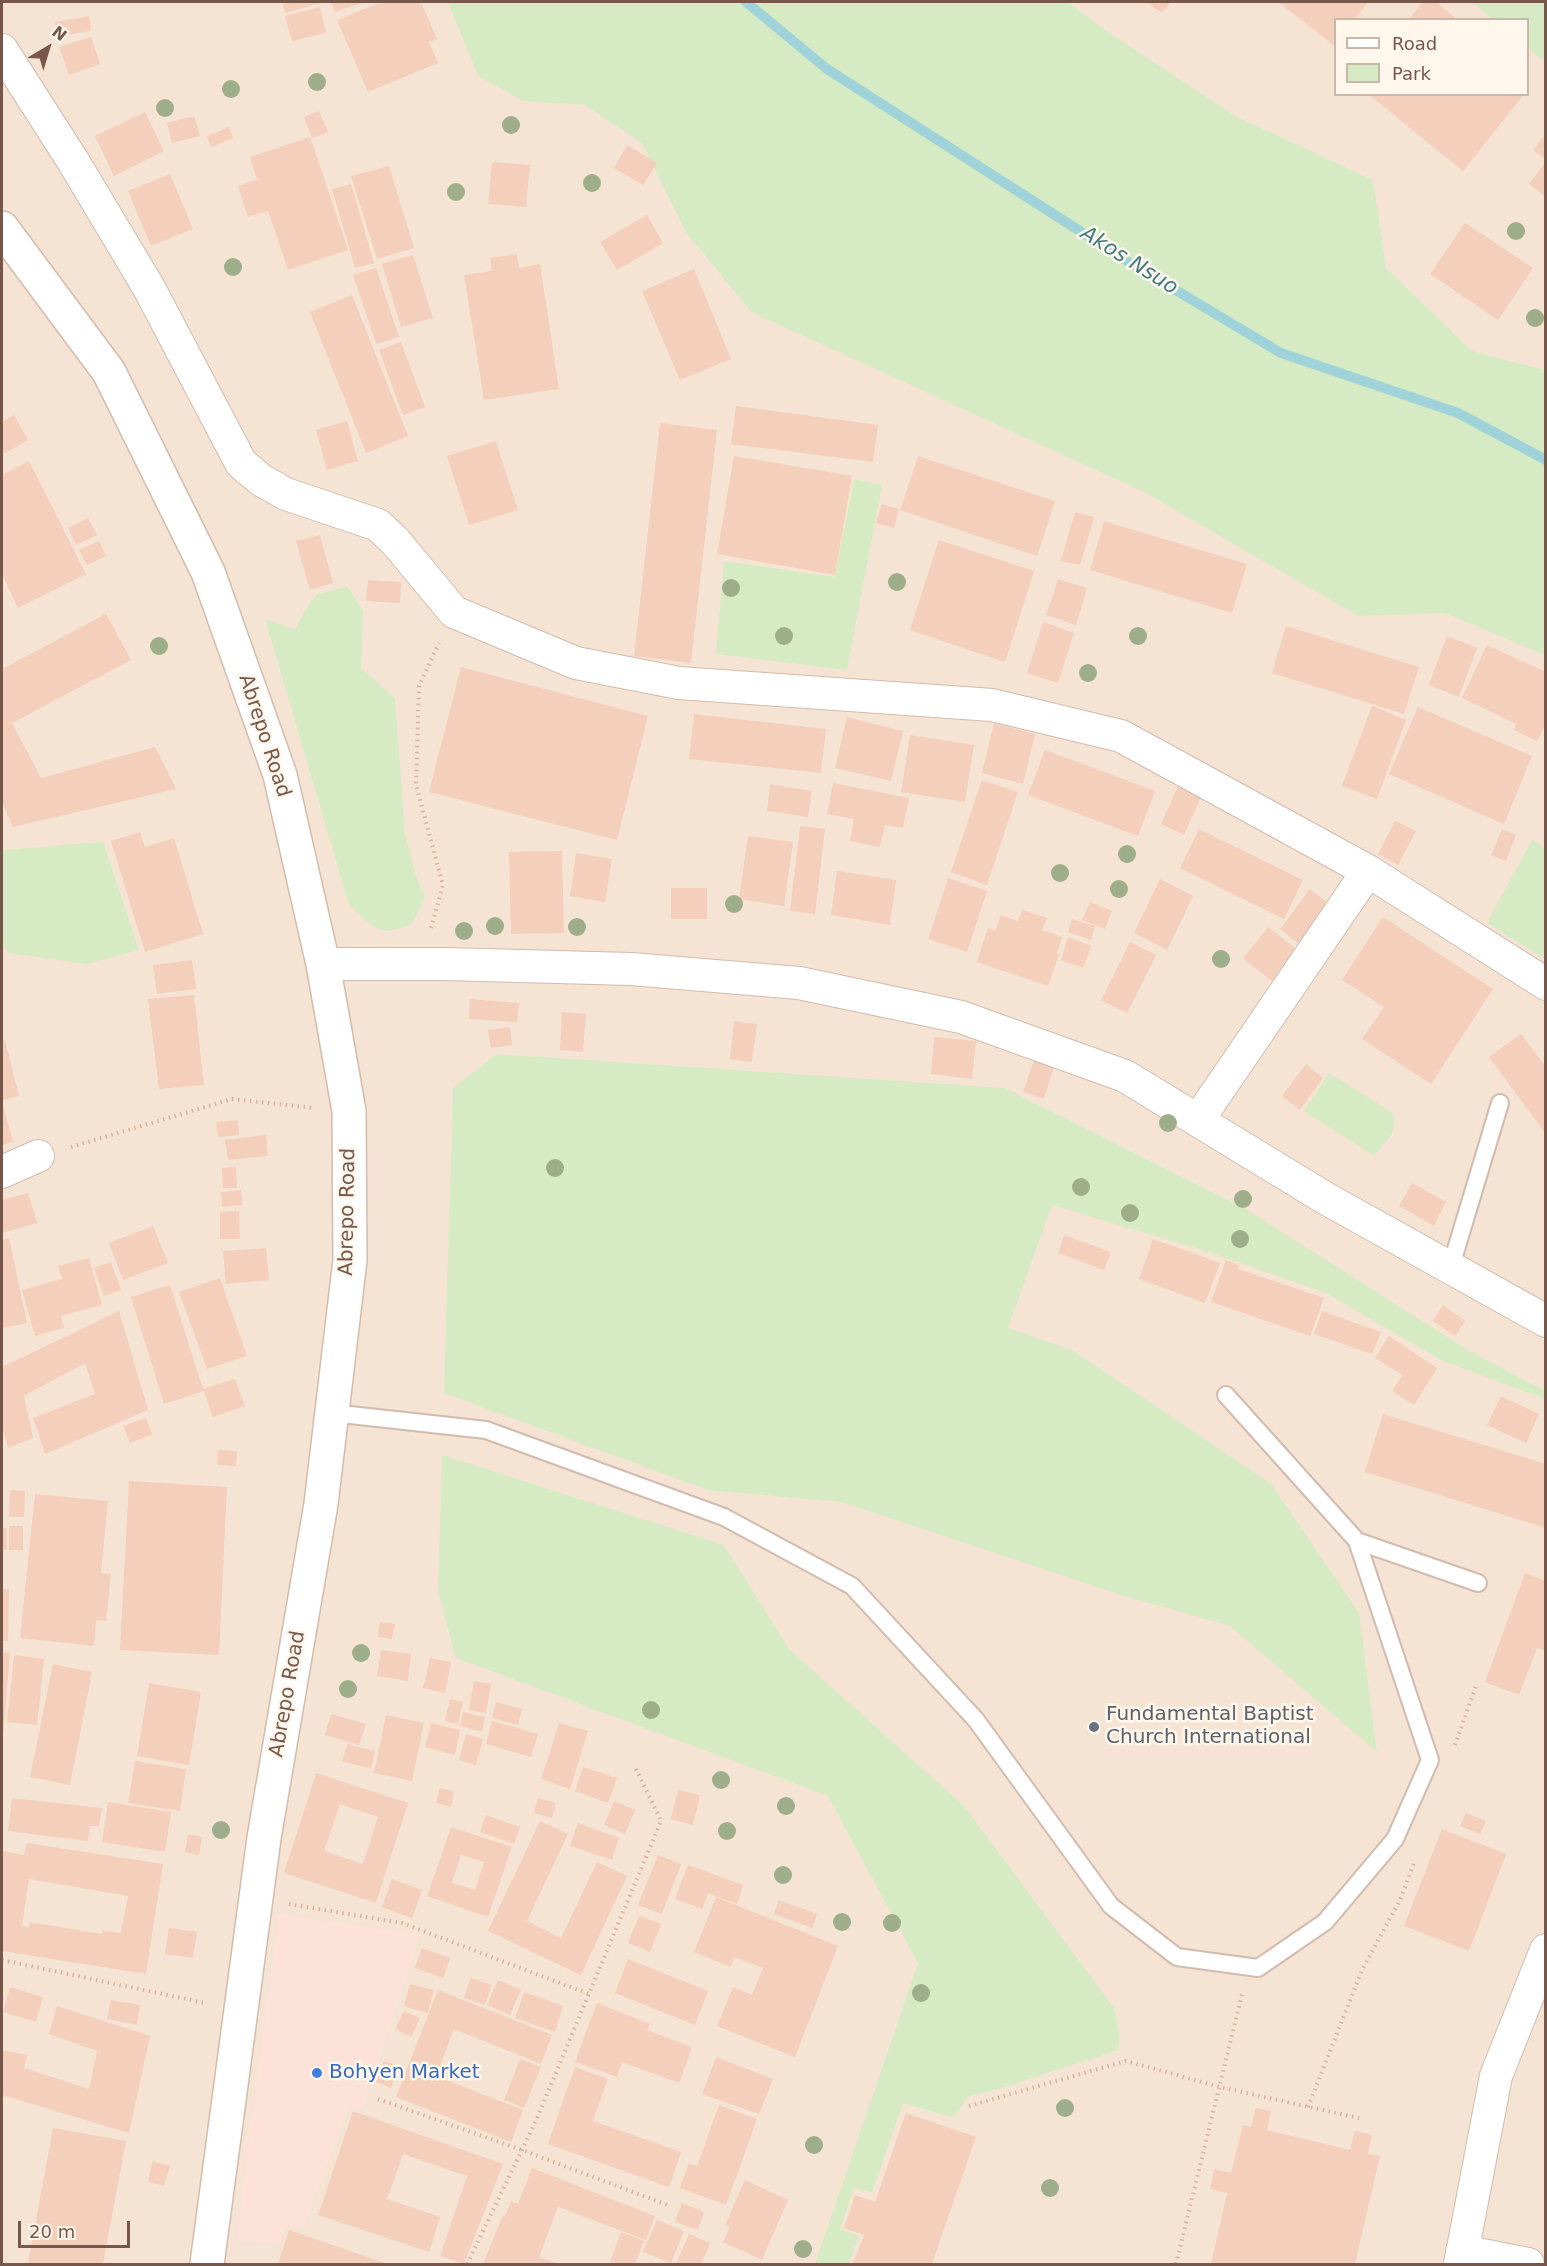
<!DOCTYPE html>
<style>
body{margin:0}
#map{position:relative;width:1547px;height:2266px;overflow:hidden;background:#fdf2e5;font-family:"DejaVu Sans",sans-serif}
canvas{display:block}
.frame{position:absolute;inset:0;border:3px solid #77574a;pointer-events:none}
.legend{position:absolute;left:1334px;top:18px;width:195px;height:78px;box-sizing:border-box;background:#fff7ec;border:2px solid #c9b7ab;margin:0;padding:8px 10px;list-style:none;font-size:18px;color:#77574a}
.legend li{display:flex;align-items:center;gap:12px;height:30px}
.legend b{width:30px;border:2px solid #c9b7ab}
.north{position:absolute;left:18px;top:18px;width:60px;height:60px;-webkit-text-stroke:4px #fff7ec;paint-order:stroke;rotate:38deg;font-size:16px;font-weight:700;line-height:24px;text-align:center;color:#77574a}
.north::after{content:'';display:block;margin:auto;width:21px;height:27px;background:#77574a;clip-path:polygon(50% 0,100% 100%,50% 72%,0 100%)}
.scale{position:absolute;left:18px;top:2221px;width:112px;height:27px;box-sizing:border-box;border:3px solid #77574a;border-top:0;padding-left:8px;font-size:18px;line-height:21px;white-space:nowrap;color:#77574a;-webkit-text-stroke:4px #fff7ec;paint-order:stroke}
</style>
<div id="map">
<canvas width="1547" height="2266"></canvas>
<div class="frame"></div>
<ul class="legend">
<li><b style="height:8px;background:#fff"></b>Road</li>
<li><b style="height:16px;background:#d6ebc3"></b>Park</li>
</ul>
<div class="north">N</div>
<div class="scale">20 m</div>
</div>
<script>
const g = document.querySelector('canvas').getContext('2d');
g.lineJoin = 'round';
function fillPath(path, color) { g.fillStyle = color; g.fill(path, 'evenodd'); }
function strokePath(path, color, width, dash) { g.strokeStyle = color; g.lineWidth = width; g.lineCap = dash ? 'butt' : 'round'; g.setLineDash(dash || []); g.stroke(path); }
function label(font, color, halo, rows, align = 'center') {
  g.font = font + ' "DejaVu Sans",sans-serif'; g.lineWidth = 5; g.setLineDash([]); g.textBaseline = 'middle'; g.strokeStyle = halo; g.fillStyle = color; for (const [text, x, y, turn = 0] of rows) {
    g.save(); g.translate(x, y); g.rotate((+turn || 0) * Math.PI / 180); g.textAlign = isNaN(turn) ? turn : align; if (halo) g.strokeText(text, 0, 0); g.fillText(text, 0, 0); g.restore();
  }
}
const residential = new Path2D(`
 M2,2H1545V2264H2ZM1336,20H1528V94H1336Z`);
const commercial = new Path2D(`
 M279,1914L420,1935L363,2109L348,2108L303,2228L287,2225L279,2244L236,2240Z`);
const green = new Path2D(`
 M448,2H1068L1108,32L1235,116L1373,180L1386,268L1472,351L1545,370V655L1445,613L1358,616L1146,493L751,312L686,232L642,143L585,105L523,101L478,76Z
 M1471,2H1545V56L1542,60L1528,48V20L1493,19Z
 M854,479L882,485L847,670L716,654L724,561L835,577Z
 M348,587L363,611L361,668L395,698L405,835L416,876L425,896L413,923C377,939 376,928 349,905L265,619L295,630L305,610L317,594Z
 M1532,840L1545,848V959L1487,923Z
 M103,842L139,950L87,964L9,953L2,946V850Z
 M497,1054L1005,1088L1244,1208L1466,1349L1545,1391V1399L1443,1361L1326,1293L1209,1252L1052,1205L1008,1328L1074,1351L1271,1484L1359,1613L1377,1752L1230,1626L1118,1594L841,1502L708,1490L444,1393L453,1088Z
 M1329,1073L1393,1113C1399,1132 1386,1141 1374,1156L1304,1111Z
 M442,1455L724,1545L789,1649L964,1806L1114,2008L1120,2035L1118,2050L1002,2088L967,2097L954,2118L903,2103L872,2193L854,2188L840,2229L859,2236L849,2264H815L918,1963L828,1796L456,1658L438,1592Z`);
const stream = new Path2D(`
 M746,2L827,69L1122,258L1281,353L1458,413L1546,460`);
const building = new Path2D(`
 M282,2H324L285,13Z
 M331,2H365L335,12Z
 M382,2H421L437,39L429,42L438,63L368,92L337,20Z
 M1146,2H1171L1162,13Z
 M1279,2H1368L1354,20H1336V42L1333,45Z
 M1423,2H1436L1458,20H1408Z
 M320,7L326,33L292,41L285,16Z
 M89,16L91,31L59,36L55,22Z
 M91,37L100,64L69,75L59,47Z
 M1368,94H1524L1463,171Z
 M319,111L328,132L312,138L304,117Z
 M145,112L164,151L114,176L95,136Z
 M194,116L200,136L172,143L167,123Z
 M229,127L233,138L211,147L207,136Z
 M1546,134V160L1533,150Z
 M310,137L348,250L288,270L268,211L248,217L238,186L257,180L250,157Z
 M627,145L657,163L643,185L614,168Z
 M492,162L530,165L526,207L488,204Z
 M1546,162V197L1529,184Z
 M389,166L414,248L377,259L351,176Z
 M170,174L193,229L151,246L128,191Z
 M351,184L374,263L355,268L332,189Z
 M647,215L663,243L617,270L600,242Z
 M1465,223L1533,268L1498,320L1430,274Z
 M517,254L519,268L540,264L559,389L484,400L464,275L492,271L490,258Z
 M413,255L433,318L401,327L382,264Z
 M376,268L399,337L376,344L353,275Z
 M694,269L731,359L680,380L642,291Z
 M352,295L408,436L366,453L310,312Z
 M401,342L425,407L403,415L379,350Z
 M736,406L878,425L873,462L731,444Z
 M14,415L28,440L2,455V422Z
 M347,421L358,461L327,470L316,430Z
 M660,423L717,430L691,663L634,656Z
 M496,441L518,510L469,525L447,456Z
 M734,456L852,476L835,575L717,554Z
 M918,456L1055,501L1037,556L900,510Z
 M29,461L86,574L18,608L2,574V475Z
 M882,504L899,509L894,528L876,523Z
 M1075,512L1094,517L1080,565L1061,561Z
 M88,518L97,535L76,545L68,528Z
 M1104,521L1247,564L1232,613L1090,570Z
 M320,535L333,583L310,590L296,541Z
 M939,540L1034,571L1005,662L910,630Z
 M99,541L106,556L87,565L79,550Z
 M1058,579L1087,588L1076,625L1046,615Z
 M368,580L401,582L400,603L366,601Z
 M106,614L131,660L12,723L41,778L155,747L176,789L13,827L2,802V669Z
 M1043,622L1074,633L1058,683L1027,673Z
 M1286,626L1419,667L1404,714L1272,673Z
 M1447,636L1477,648L1459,697L1429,685Z
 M1487,645L1546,672V723L1537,741L1514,730L1516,724L1462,698Z
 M461,667L648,716L617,840L429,792Z
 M1372,706L1406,720L1377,799L1342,786Z
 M1418,707L1532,756L1504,824L1389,774Z
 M694,714L826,729L821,773L689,759Z
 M847,717L903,731L891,781L835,768Z
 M994,723L1035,734L1023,784L982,773Z
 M910,735L974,745L965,802L901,792Z
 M1045,750L1155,791L1138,836L1028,795Z
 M982,780L1018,792L987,885L951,872Z
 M833,783L909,798L903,828L885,825L880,847L850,841L854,819L827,814Z
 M770,784L812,791L808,817L767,811Z
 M1178,786L1201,797L1184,835L1161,824Z
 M1395,821L1416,831L1398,865L1378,854Z
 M800,826L825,829L815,914L790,911Z
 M1199,829L1303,880L1284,919L1180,868Z
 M1502,829L1516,835L1506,861L1491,855Z
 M140,832L145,847L174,838L203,934L145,952L111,841Z
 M748,836L793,842L784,906L739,899Z
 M562,851L564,933L511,934L509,852Z
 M576,853L612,859L605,902L570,896Z
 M837,871L896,880L890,925L831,915Z
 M948,878L987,891L967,952L928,939Z
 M1160,879L1193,896L1167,950L1134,933Z
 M671,888H707V919H671Z
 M1310,889L1333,907L1303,947L1280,929Z
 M1090,902L1112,911L1105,929L1082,920Z
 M1022,910L1047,918L1042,930L1062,937L1057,953L1059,954L1048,986L977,962L988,928L995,931L1001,915L1018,921Z
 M1383,917L1493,989L1431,1084L1362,1039L1384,1007L1342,980Z
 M1072,919L1095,926L1091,940L1068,932Z
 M1268,927L1300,952L1275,983L1243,959Z
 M1068,937L1091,946L1083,968L1061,960Z
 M1130,942L1156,955L1127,1013L1101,1000Z
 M192,960L196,989L157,994L153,965Z
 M194,995L204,1085L159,1089L148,999Z
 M470,999L519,1003L517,1022L469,1019Z
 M562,1012L586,1014L583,1052L560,1050Z
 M734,1021L757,1024L752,1062L730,1059Z
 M510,1027L512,1045L491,1048L488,1030Z
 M1521,1034L1546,1067V1134L1489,1057Z
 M934,1037L976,1041L972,1079L931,1074Z
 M5,1040L19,1096L2,1100V1041Z
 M1034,1060L1054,1067L1044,1099L1023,1092Z
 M1306,1064L1323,1078L1300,1110L1282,1096Z
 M2,1101L13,1142L2,1145Z
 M238,1120L239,1135L218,1137L216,1122Z
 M266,1135L268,1156L228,1160L225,1140Z
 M236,1167L237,1188H223L222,1168Z
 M1412,1183L1446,1202L1434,1226L1399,1206Z
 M241,1190L242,1205L222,1207L221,1192Z
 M28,1193L37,1223L2,1233V1200Z
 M239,1211L240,1239H220V1212Z
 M153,1226L168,1263L123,1280L109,1243Z
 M1064,1235L1111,1252L1104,1270L1058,1253Z
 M9,1238L27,1323L2,1328V1240Z
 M1153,1239L1220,1263L1205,1303L1139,1279Z
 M266,1248L269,1280L226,1284L223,1251Z
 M89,1258L102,1305L61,1316L64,1328L35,1336L22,1290L62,1279L58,1266Z
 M1226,1260L1239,1265L1238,1269L1324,1298L1310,1336L1211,1302Z
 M111,1262L121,1290L104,1296L94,1268Z
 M220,1278L247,1356L207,1369L179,1292Z
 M170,1285L203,1389L235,1379L245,1406L213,1417L204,1391L164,1404L131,1297Z
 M1443,1305L1465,1321L1455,1336L1433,1321Z
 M119,1311L148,1410L45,1454L33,1418L95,1394L85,1363L24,1396L33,1438L8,1448L2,1426V1367Z
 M1322,1311L1381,1332L1372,1354L1314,1334Z
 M1389,1336L1437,1368L1414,1405L1392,1391L1402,1375L1375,1358Z
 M1501,1396L1539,1414L1526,1443L1487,1425Z
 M1383,1414L1546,1464V1528L1365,1472Z
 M146,1418L152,1434L130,1443L123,1426Z
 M218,1450L237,1451L236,1466L217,1465Z
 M129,1481L227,1487L219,1655L120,1650Z
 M10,1490L25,1491L24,1517H9Z
 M35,1494L108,1501L101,1573L111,1574L106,1621L96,1620L94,1646L20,1638Z
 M9,1526H23V1550H9Z
 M2,1528H7V1550H2Z
 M1525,1573L1546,1581V1651L1537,1648L1519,1695L1485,1682Z
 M2,1589H9L8,1641H2Z
 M380,1622L395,1624L392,1639L378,1637Z
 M381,1650L411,1654L408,1681L377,1676Z
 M2,1652L10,1653L3,1738H2Z
 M14,1655L44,1659L37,1725L7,1722Z
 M430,1658L451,1662L445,1693L423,1688Z
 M53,1664L92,1672L70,1785L30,1777Z
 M474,1681L491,1684L486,1713L469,1710Z
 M149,1683L201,1692L189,1765L137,1756Z
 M450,1699L463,1702L458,1724L445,1721Z
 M496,1702L522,1709L518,1725L492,1718Z
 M463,1712L485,1717L482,1732L460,1726Z
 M331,1714L366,1724L359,1745L325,1735Z
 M386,1715L424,1723L412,1781L374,1773Z
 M492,1721L538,1734L531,1757L486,1744Z
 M431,1723L460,1730L455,1755L425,1747Z
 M559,1723L588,1731L570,1789L541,1779Z
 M466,1734L483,1739L476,1765L459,1760Z
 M347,1744L375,1751L371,1769L342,1761Z
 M135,1761L186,1769L180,1811L128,1803Z
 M583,1767L617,1778L608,1803L575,1791Z
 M316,1773L408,1803L376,1903L284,1873ZM340,1804L378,1817L363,1864L324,1851Z
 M440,1788L454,1791L451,1807L436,1803Z
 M678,1790L700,1795L693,1825L671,1819Z
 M12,1798L102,1808L99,1826H90L88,1841L8,1831Z
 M538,1798L556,1803L552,1818L534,1813Z
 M614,1801L635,1810L625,1834L604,1825Z
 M108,1802L171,1812L165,1852L102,1842Z
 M1466,1813L1486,1821L1480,1834L1460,1826Z
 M486,1815L520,1827L514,1844L480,1832Z
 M540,1821L568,1834L527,1921L561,1938L597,1862L627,1876L581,1975L488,1931Z
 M578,1823L619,1838L612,1860L570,1846Z
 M451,1827L512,1847L488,1917L427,1896ZM461,1855L484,1862L475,1890L452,1883Z
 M1442,1829L1506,1854L1469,1951L1404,1926Z
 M188,1834L202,1837L199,1855L185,1852Z
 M27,1843L163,1864L146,1974L2,1951L3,1851L24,1855ZM29,1879L128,1896L121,1933L102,1930V1934L30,1922L29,1927L22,1926Z
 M658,1855L681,1864L662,1914L638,1905Z
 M688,1865L743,1885L737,1904L708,1893L702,1909L675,1899Z
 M392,1879L422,1890L412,1918L382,1907Z
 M716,1897L838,1946L795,2057L717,2026L733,1987L752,1995L763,1968L734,1957L731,1967L694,1952Z
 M779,1900L817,1914L812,1928L774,1914Z
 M639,1916L661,1924L650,1952L628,1943Z
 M169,1928L197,1932L193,1958L165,1954Z
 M422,1948L450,1958L443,1978L415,1968Z
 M628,1959L708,1991L695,2025L615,1993Z
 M471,1978L492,1985L485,2005L464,1998Z
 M498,1980L521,1990L510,2015L487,2005Z
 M410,1984L434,1990L428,2013L404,2006Z
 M10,1987L43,1997L36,2022L3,2012Z
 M438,1990L552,2035L541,2064L454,2029L436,2076L523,2110L511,2142L396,2097Z
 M524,1992L563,2006L555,2032L515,2018Z
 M111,2000L140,2005L137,2025L107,2019Z
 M597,2003L650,2024L647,2030L692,2047L679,2083L622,2062L617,2077L575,2062Z
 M57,2006L150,2036L129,2133L2,2095V2050L27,2055L24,2068L89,2089L97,2051L49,2034Z
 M404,2011L420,2018L411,2037L395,2029Z
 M716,2057L773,2079L759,2114L702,2094Z
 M520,2059L541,2067L524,2108L504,2100Z
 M384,2061L399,2066L391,2088L376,2082Z
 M575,2067L608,2079L593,2121L681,2152L669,2187L548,2144Z
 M719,2105L757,2119L726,2205L680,2188L689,2163L697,2166Z
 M1256,2108L1271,2111L1267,2130L1350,2150L1355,2131L1372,2135L1368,2154L1380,2156L1355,2264H1211L1227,2193L1210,2189L1214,2169L1231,2173L1243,2125L1251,2127Z
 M353,2111L503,2164L464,2264L440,2256L467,2176L403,2154L387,2199L440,2217L429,2252L318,2215Z
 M906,2113L976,2137L932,2264H853L864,2235L844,2228L855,2195L875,2202Z
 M53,2128L126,2141L103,2264H28Z
 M153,2161L170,2166L164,2186L148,2182Z
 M532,2168L655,2216L646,2240L558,2207L539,2257L558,2264H483L503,2215L505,2217L511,2201L518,2204Z
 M745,2180L788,2200L762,2260L723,2242L730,2227L725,2225Z
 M682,2203L704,2212L698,2230L675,2222Z
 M657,2220L684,2231L671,2263L643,2252Z
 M289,2230L388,2264H278Z
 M621,2232L644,2241L635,2264H616L610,2262Z
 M689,2234L710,2243L701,2264H676Z`);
const path = new Path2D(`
 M431,928L443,885L416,785L419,686L439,643
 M71,1147L232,1099L314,1108
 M1455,1745L1477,1683
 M289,1904L402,1923L589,1994
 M2,1960L205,2003
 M378,2099L522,2150L670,2206
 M969,2106L1126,2061L1220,2087L1363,2119
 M1308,2107L1362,1970L1400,1900L1414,1863
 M467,2264L535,2123L661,1821L635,1767
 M1176,2264L1242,1994`);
const lane = new Path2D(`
 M1451,1266L1500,1103
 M332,1413L486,1430L724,1517L852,1586L976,1720L1111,1906L1177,1957L1258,1968L1325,1922L1395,1839L1430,1760L1357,1541L1226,1395
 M1357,1541L1478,1583`);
const street = new Path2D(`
 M2,50L73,161L149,288L241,463L261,480L286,494L378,525L395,541L454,612L576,663L679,683L992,705L1121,736L1368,871L1198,1120
 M1368,871L1546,984
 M323,964H445L631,969L799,983L961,1017L1125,1076L1325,1198L1546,1321
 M2,1172L38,1156
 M1462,2251L1528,2264
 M1460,2264L1496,2076L1546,1950`);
const secondary = new Path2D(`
 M2,228L109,372L208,572L280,775L323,964L349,1111L350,1260L321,1504L264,1838L207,2264`);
const trees = [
 [317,82],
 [231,89],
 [165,108],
 [511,125],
 [592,183],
 [456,192],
 [1516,231],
 [233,267],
 [1535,318],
 [897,582],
 [731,588],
 [784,636],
 [1138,636],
 [159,646],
 [1088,673],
 [1127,854],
 [1060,873],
 [1119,889],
 [734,904],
 [495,926],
 [577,927],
 [464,931],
 [1221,959],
 [1168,1123],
 [555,1168],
 [1081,1187],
 [1243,1199],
 [1130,1213],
 [1240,1239],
 [361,1653],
 [348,1689],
 [651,1710],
 [721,1780],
 [786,1806],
 [221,1830],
 [727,1831],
 [783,1875],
 [842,1922],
 [892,1923],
 [921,1993],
 [1065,2108],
 [814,2145],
 [1050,2188],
 [803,2249]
];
const markers = [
 [1094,1727,6,"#6b7280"],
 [317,2073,6,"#3f7fe0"]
];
const streetNames = [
 ["Abrepo Road",264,736,72],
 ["Abrepo Road",348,1212,-89],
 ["Abrepo Road",288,1694,-80]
];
const worshipNames = [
 ["Fundamental Baptist",1106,1715],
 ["Church International",1106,1738]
];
const shopNames = [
 ["Bohyen Market",329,2073]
];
const waterNames = [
 ["Akos Nsuo",1129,261,32]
];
fillPath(residential, '#f5e4d4');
fillPath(commercial, '#fde2d9');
fillPath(green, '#d6ebc3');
strokePath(stream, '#9fd3d9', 10);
fillPath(building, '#f3cfbc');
strokePath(lane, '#d1bbae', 20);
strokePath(street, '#d1bbae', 34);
strokePath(secondary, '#d4bbab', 36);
strokePath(path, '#d8b29f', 4, [1.5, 4.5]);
strokePath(lane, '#fff', 16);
strokePath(street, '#fff', 32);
strokePath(secondary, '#fff', 33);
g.fillStyle = '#9fae8a';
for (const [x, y] of trees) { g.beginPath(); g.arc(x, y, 9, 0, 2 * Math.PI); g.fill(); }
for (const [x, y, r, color] of markers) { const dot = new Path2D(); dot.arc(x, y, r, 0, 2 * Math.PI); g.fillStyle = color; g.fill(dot); strokePath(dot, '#fff7ec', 2); }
label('20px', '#77574a', '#fff7ec', streetNames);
label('20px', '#5b616d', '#fff7ec', worshipNames, 'left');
label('20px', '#366cbe', '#fff7ec', shopNames, 'left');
label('italic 21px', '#3f7b83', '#fff7ec', waterNames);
</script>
